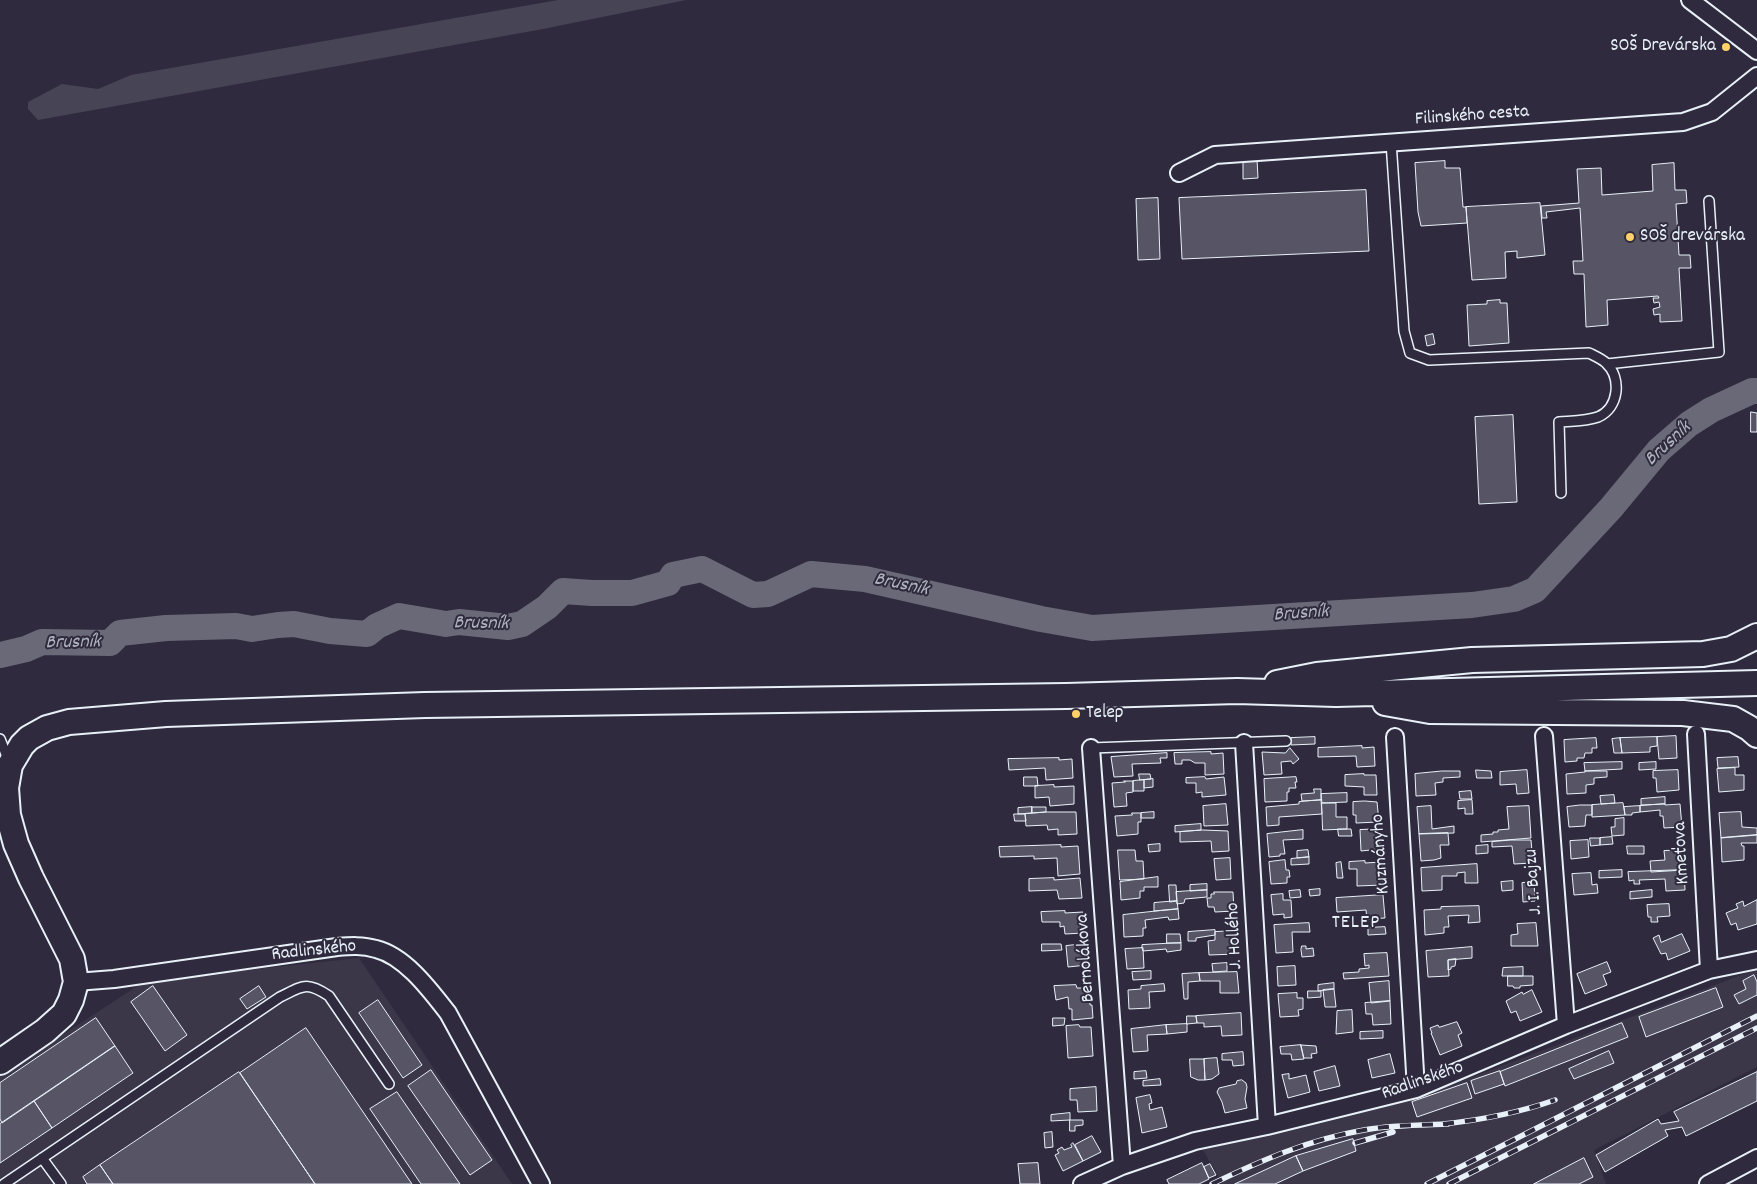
<!DOCTYPE html>
<meta charset="utf-8">
<style>
body{margin:0}
canvas{display:block;background:#2f2a3d}
</style>
<canvas width="1757" height="1184"></canvas>
<script>
const g = document.querySelector('canvas').getContext('2d');
g.lineJoin = 'round';
function fillPath(path, color) { g.fillStyle = color; g.fill(path, 'evenodd'); }
function strokePath(path, color, width, dash) { g.strokeStyle = color; g.lineWidth = width; g.lineCap = dash ? 'butt' : 'round'; g.setLineDash(dash || []); g.stroke(path); }
function label(font, color, halo, rows, align = 'center') {
  g.font = font + ' Dekko,sans-serif'; g.lineWidth = 4; g.setLineDash([]); g.textBaseline = 'middle'; g.strokeStyle = halo; g.fillStyle = color; for (const [text, x, y, turn = 0] of rows) {
    g.save(); g.translate(x, y); g.rotate((+turn || 0) * Math.PI / 180); g.textAlign = isNaN(turn) ? turn : align; if (halo) g.strokeText(text, 0, 0); g.fillText(text, 0, 0); g.restore();
  }
}
const built = new Path2D(`
 M359,958L512,1184H0V1076L145,981Z
 M1757,969V1067L1594,1150L1606,1184H1223L1203,1150L1412,1100Z`);
const green = new Path2D(`
 M558,0H686L543,29L38,120L28,109V102L62,84L98,89L131,75Z`);
const river = new Path2D(`
 M0,655L26,649L42,642L110,643L120,633L166,628L236,626L252,629L278,625L294,624L330,631L367,634L377,626L399,616L446,624L459,622L508,627L522,624L547,607L563,591L592,593H632L668,583L673,575L702,569L753,595L768,594L811,574L865,579L1041,619L1092,628L1472,605L1514,599L1535,590L1611,508L1659,450L1689,424L1711,410L1752,391H1757`);
const building = new Path2D(`
 M1257,159L1258,178L1243,179V160Z
 M1445,161V168H1460L1463,207H1466L1467,223L1421,226L1418,212L1415,163Z
 M1674,163L1675,190H1686L1687,203L1676,204L1679,255H1690L1691,268H1679L1682,321L1660,322V314L1654,315L1653,309L1660,307L1659,302L1654,303L1653,298H1659L1658,296L1607,300L1608,325L1586,327L1584,274H1574L1573,261H1583L1580,208L1546,212L1547,218H1542L1541,206L1579,203L1577,169L1601,168L1602,195L1653,191L1652,165Z
 M1366,190L1369,251L1182,259L1179,198Z
 M1158,198L1160,259L1138,260L1136,199Z
 M1540,203L1545,255L1517,258V251L1505,252L1506,278L1472,280L1466,207Z
 M1500,300V303H1507L1509,343L1469,346L1467,305L1487,304V301Z
 M1433,334L1435,344L1427,346L1425,336Z
 M1751,412L1757,413V432H1751Z
 M1513,415L1517,502L1479,504L1475,417Z
 M1676,736L1677,758L1659,759L1657,737Z
 M1315,737V744L1291,745V738Z
 M1657,737V746L1650,747V752L1622,753L1620,738Z
 M1596,738L1597,748H1592V753H1585L1584,758H1577V761L1565,762L1564,740Z
 M1620,738L1622,753H1614L1612,739Z
 M1362,746V748L1374,747L1375,766L1357,767L1356,756L1318,757V748Z
 M1290,748L1299,759L1293,764L1291,761L1281,762L1282,774L1264,775L1262,752L1285,753Z
 M1211,752V754L1223,753L1224,774L1205,775V763H1195L1190,760H1182V764H1175L1174,753Z
 M1167,753V758H1160L1161,763L1132,764L1133,776L1114,777L1111,757Z
 M1738,757L1739,767L1718,768L1717,758Z
 M1059,758V760L1072,759L1073,778L1046,780L1045,768L1009,770L1008,759Z
 M1622,762V769L1585,771L1584,763Z
 M1656,762V769L1639,770V763Z
 M1735,768V775H1744V790L1719,792L1717,769Z
 M1476,770L1491,771L1492,778H1477Z
 M1527,770L1529,793L1517,794L1516,784L1500,785V772Z
 M1678,770L1679,790L1657,792L1656,778H1653V771Z
 M1442,771H1460V777L1443,778V782L1435,783L1436,795L1416,796L1415,774Z
 M1585,771H1607V777L1594,778V784L1586,785V793L1567,794L1566,774L1585,772Z
 M1139,774H1150L1151,779L1140,780Z
 M1364,774V775H1376L1377,795H1364V787L1345,786V775Z
 M1024,777H1037L1038,786H1024Z
 M1205,777L1206,779L1224,777L1226,795L1202,797V792L1196,793V783H1186V778Z
 M1296,777L1297,782H1295L1296,788H1289V792H1287V801L1265,802L1264,779Z
 M1153,779V787L1144,788V780Z
 M1144,780V791H1133V781Z
 M1124,781H1133V792L1126,793L1127,806L1114,807L1112,783L1125,782Z
 M1054,785V787L1074,786V804L1050,806L1049,797L1035,798V786Z
 M1314,789H1321V800L1302,801L1301,794L1314,793Z
 M1471,791L1472,799H1460L1459,792Z
 M1347,793V802L1322,803L1321,794Z
 M1614,795L1615,803L1601,804L1600,796Z
 M1665,797V804L1641,805V799Z
 M1321,800L1322,814L1279,817V825L1267,826L1266,807L1299,804V802Z
 M1472,800L1473,814H1465V808L1458,809V801Z
 M1365,801L1377,802L1379,822L1356,823V815H1353V802Z
 M1322,803H1336V817H1347V829L1323,830Z
 M1623,803L1625,815L1592,817V805Z
 M1226,804L1228,825L1204,826L1203,806Z
 M1665,804V805L1680,804L1682,827L1664,828L1663,816H1660V810L1640,812V806Z
 M1580,805H1592V815H1586L1585,826L1569,827L1567,807Z
 M1431,806L1432,829L1454,826V833L1419,834L1417,807Z
 M1529,806L1531,838L1481,842V835L1493,834V832H1498V830L1509,829L1507,807Z
 M1640,806V812L1632,813V815H1625L1624,807Z
 M1032,807H1046V812L1032,813Z
 M1032,807V813L1018,814V808Z
 M1046,812H1076L1077,834L1058,835V829L1048,830L1047,825L1026,826L1025,814Z
 M1154,812V818H1141V813Z
 M1741,812L1742,827L1757,828V835L1721,838L1719,813Z
 M1132,813H1141V822H1138V834L1117,836L1115,816L1132,815Z
 M1014,814H1025L1026,821H1015Z
 M1624,818V835L1612,836L1611,827H1615V819Z
 M1201,824V830L1175,832V826Z
 M1338,829H1351L1352,836H1339Z
 M1379,829L1380,849L1361,851L1360,830Z
 M1203,830L1228,831L1229,851L1212,852L1211,841L1180,842V832Z
 M1303,830V839L1283,840L1285,854H1280V856L1269,857L1267,834Z
 M1448,833L1449,845H1440L1441,858L1434,860L1421,861L1419,834Z
 M1757,835V843H1741L1742,846H1744V860L1722,862L1721,838Z
 M1612,837L1613,844L1600,845V838Z
 M1590,838H1600V845L1591,846Z
 M1511,840H1531L1533,863L1514,864L1512,846L1492,847V842Z
 M1588,840L1589,857L1571,859L1570,841Z
 M1160,844V851L1149,852L1148,845Z
 M1061,845V847L1078,846L1080,874L1058,876L1057,858L1034,859V856L1000,857L999,847Z
 M1488,845V853L1476,854V846Z
 M1627,846H1644V854H1628Z
 M1118,850H1135L1136,861H1143L1144,879L1120,880Z
 M1308,850L1309,857L1297,858V851Z
 M1683,850L1684,870L1651,872L1650,861L1665,860L1664,851Z
 M1309,857V864L1291,865V859Z
 M1230,858L1231,879L1216,880L1214,859Z
 M1285,860L1286,870H1289L1290,877H1287V883L1271,884L1269,862Z
 M1365,861V863L1381,862L1383,885L1357,886V869H1349V862Z
 M1341,862L1343,878H1337L1336,863Z
 M1477,864L1478,883H1465V872L1457,873V876H1442V890L1422,891L1421,868Z
 M1622,870V877L1599,878V871Z
 M1684,870L1685,890L1666,891L1665,879L1639,880L1640,884H1634V880L1629,881L1628,872Z
 M1591,873L1592,885L1597,884L1598,893L1574,895L1572,874Z
 M1158,877V887H1144V891H1140V898L1121,900L1120,882Z
 M1054,878V880L1080,878L1082,898L1059,899L1057,890L1029,891V879Z
 M1513,881V890L1502,891L1501,882Z
 M1534,882L1535,901L1523,902L1522,883Z
 M1207,884V890L1190,891V885Z
 M1169,885H1176L1177,901L1170,902Z
 M1320,889V895L1310,896L1309,890Z
 M1207,890V897L1185,899L1184,903L1177,904L1176,892Z
 M1300,890L1301,897L1290,898L1289,891Z
 M1652,890V897L1630,899V892Z
 M1214,892H1233L1234,911L1215,912L1214,907H1208L1207,898H1211V894H1214Z
 M1283,894V900H1291L1292,917L1284,918V914L1273,915L1271,895Z
 M1383,895L1385,918L1367,919L1366,910L1337,912L1336,898Z
 M1757,900V924L1738,930L1736,923L1731,925L1726,913L1738,908L1736,904L1743,901L1744,906Z
 M1177,901L1178,909L1154,911V903Z
 M1669,904L1670,916L1657,917L1658,922H1651V917H1648L1647,905Z
 M1479,906L1480,922L1468,923L1469,915L1448,916L1449,927H1444V933L1425,935L1424,910L1441,909V907Z
 M1178,909L1179,919L1169,920L1168,917L1145,920L1146,928H1143V936L1124,937L1123,915Z
 M1065,911V913L1083,912L1084,933L1065,934L1064,926L1060,927V922H1042L1041,912Z
 M1309,923L1310,932H1292L1293,952L1276,953L1274,925Z
 M1536,923L1538,946H1511V935L1518,934L1517,924Z
 M1385,927L1386,934L1368,935V928Z
 M1215,930V935L1196,938V941H1188V932Z
 M1235,931L1236,954L1209,955L1208,941L1215,940V932Z
 M1167,934H1180L1181,943H1167Z
 M1682,934L1690,951L1668,960L1666,953L1661,954L1653,938L1659,935L1661,942Z
 M1181,943V950L1167,952L1166,949L1143,951L1142,948V945Z
 M1042,944H1061L1062,950L1042,951Z
 M1085,944L1087,965L1068,967L1066,946Z
 M1302,946H1306V949L1313,948L1314,956L1302,957L1301,950Z
 M1472,947V958L1448,960L1449,976L1428,977L1426,951Z
 M1143,948L1144,968L1127,969L1125,949Z
 M1387,953L1389,976L1344,979L1343,973L1359,972V969L1369,968V965L1365,966L1364,954Z
 M1456,959L1455,966L1451,967V969L1448,970V960Z
 M1607,962L1611,972L1603,975L1607,985L1585,994L1577,974Z
 M1227,963V971L1213,972L1212,964Z
 M1295,966L1296,985L1278,986L1277,967Z
 M1523,967V976H1502L1503,968Z
 M1151,971V979L1133,980L1132,972Z
 M1237,972L1239,993H1220V981H1200L1199,973Z
 M1199,973L1200,981L1188,982V999H1184L1182,974Z
 M1754,975L1757,982V995L1739,1004L1734,995L1746,989L1743,981Z
 M1508,976H1533V985L1520,986V988H1514L1513,986H1508Z
 M1389,981L1390,1001L1371,1003L1369,983Z
 M1334,983V989L1318,991V985Z
 M1164,984L1165,991L1149,992L1150,1008L1129,1009L1128,990L1141,989V986Z
 M1076,985L1077,988H1089L1090,1005H1092L1093,1018L1072,1020V1009H1069L1068,997L1056,1000L1054,986Z
 M153,986L187,1035L165,1051L131,1002Z
 M259,986L266,997L247,1009L240,999Z
 M1716,988L1723,1007L1646,1037L1639,1017Z
 M1334,989L1336,1007H1325L1323,990Z
 M1532,990L1542,1012L1520,1021L1516,1011L1511,1013L1506,1001L1522,992L1523,994Z
 M1308,991H1321V997L1308,998Z
 M1297,993V998H1303V1009L1298,1010L1299,1016L1280,1017L1278,994Z
 M378,1000L422,1065L403,1078L359,1013Z
 M1390,1001L1391,1024L1373,1025L1372,1014H1366L1365,1003Z
 M1352,1010L1353,1032L1336,1034L1337,1011Z
 M1241,1013L1242,1035L1222,1036L1221,1026L1204,1027V1023H1197L1196,1016Z
 M1187,1016H1196L1197,1023L1187,1024Z
 M96,1018L115,1046L2,1123L0,1119V1083Z
 M1053,1018H1065L1064,1025L1053,1026Z
 M1457,1022L1462,1033L1458,1035L1462,1046L1440,1055L1431,1033H1432L1430,1028L1438,1025L1439,1027Z
 M1622,1023L1628,1037L1505,1086L1500,1072Z
 M1187,1024V1032L1167,1034L1166,1025Z
 M1079,1025L1080,1027H1091L1093,1056L1068,1058L1066,1026Z
 M1166,1025L1167,1034L1147,1035L1148,1051L1133,1052L1131,1029Z
 M306,1028L412,1184H315L240,1073Z
 M1383,1031V1038L1360,1039V1032Z
 M1301,1045L1316,1046L1317,1053L1311,1054L1312,1058H1304Z
 M1301,1045L1304,1059L1292,1060L1291,1054H1281L1280,1047Z
 M115,1046L133,1073L52,1128L34,1101Z
 M1609,1051L1614,1063L1574,1079L1569,1069Z
 M1243,1052L1244,1065L1233,1066L1232,1060H1222V1054Z
 M1390,1054L1395,1073L1372,1078L1368,1060Z
 M1217,1058L1219,1074L1212,1079L1205,1080L1204,1059Z
 M1190,1059H1204L1205,1080H1198L1191,1077Z
 M1335,1066L1340,1086L1319,1091L1314,1072Z
 M431,1070L492,1160L470,1175L408,1086Z
 M1146,1071L1147,1078L1134,1079V1072Z
 M1500,1071L1504,1084L1475,1094L1471,1081Z
 M239,1072L315,1184H113L100,1165Z
 M1757,1072V1101L1686,1136L1682,1127L1665,1130L1668,1136L1605,1172L1596,1155L1658,1119L1661,1124L1679,1121L1674,1112Z
 M1289,1074V1079L1306,1075L1310,1092L1288,1098L1282,1075Z
 M1160,1079L1161,1085L1143,1086V1081Z
 M1242,1080L1246,1083L1247,1087L1245,1099L1247,1108L1225,1113L1222,1102L1217,1092L1219,1088L1236,1084L1237,1081Z
 M1467,1083L1472,1098L1417,1117L1412,1102Z
 M1096,1087L1097,1111L1078,1112L1077,1100H1070V1089Z
 M397,1092L460,1184H421L370,1109Z
 M1150,1095L1152,1103L1149,1104L1150,1110L1162,1107L1167,1127L1142,1133L1136,1098Z
 M34,1101L52,1128L0,1163V1124Z
 M1070,1113V1120L1051,1121V1115Z
 M1070,1120H1083V1125L1075,1126V1131H1070Z
 M1052,1132L1053,1147L1045,1148L1044,1133Z
 M1092,1136L1101,1152L1083,1161L1075,1145Z
 M1353,1139L1356,1151L1303,1171L1296,1156Z
 M1073,1143L1083,1161L1063,1171L1055,1155L1059,1153L1057,1150L1062,1147L1064,1150L1072,1147L1071,1145Z
 M1296,1156L1303,1171L1275,1184H1235Z
 M1584,1158L1593,1177L1579,1184H1534Z
 M1038,1163L1040,1184H1020L1018,1164Z
 M1202,1163L1209,1179L1199,1184H1169L1167,1180Z
 M1210,1164L1216,1175L1209,1178L1204,1167Z
 M100,1165L113,1184H87L83,1177Z`);
const lane = new Path2D(`
 M1391,142L1404,331L1410,353L1429,360L1589,353C1595,356 1602,359 1606,363C1622,378 1619,408 1598,417C1587,421 1572,421 1559,422L1561,493
 M1607,364L1719,352L1709,201
 M0,739L9,762
 M1091,748L1286,741
 M42,1158L61,1184
 M4,1184L280,997C303,986 306,981 329,996L389,1084`);
const street = new Path2D(`
 M1690,0L1757,51
 M1179,173L1215,155L1683,122L1712,112L1757,76
 M1696,734L1709,970
 M1544,736L1566,1025
 M1395,737L1416,1089
 M1244,743L1267,1126
 M1091,748L1122,1166
 M76,982L114,979L337,947C350,946 363,945 376,949C405,956 430,990 448,1013L541,1184
 M1082,1184L1122,1166L1195,1141L1267,1126L1416,1089L1566,1025L1709,970L1757,960
 M1708,1184L1757,1158`);
const secondary = new Path2D(`
 M1277,683L1317,675L1472,660L1703,654L1731,649L1757,636
 M1385,703L1430,711L1683,713L1733,719L1749,728L1757,735
 M0,1062L45,1031L64,1014L71,1000L76,982L72,959L31,878L16,844L8,815L6,788L10,765L22,745L29,738L47,728L69,722L166,714L425,705L1066,696L1237,691L1336,694L1757,683`);
const rail = new Path2D(`
 M1443,1124C1481,1120 1518,1113 1555,1100
 M1355,1143L1393,1132
 M1212,1184C1262,1160 1308,1140 1364,1130C1391,1125 1420,1125 1448,1124
 M1427,1184L1757,1016
 M1449,1184L1757,1028`);
const markers = [
 [1726,47,5,"#ffd166"],
 [1630,237,5,"#ffd166"],
 [1076,714,5,"#ffd166"]
];
const poiNames = [
 ["SOŠ Drevárska",1716,47,"right"],
 ["SOŠ drevárska",1640,237],
 ["Telep",1086,714]
];
const streetNames = [
 ["Filinského cesta",1472,117,-4],
 ["Kmeťova",1683,853,-93],
 ["Kuzmányho",1382,854,-94],
 ["J. I. Bajzu",1535,882,-94],
 ["J. Hollého",1236,936,-93],
 ["Radlinského",314,952,-6],
 ["Bernolákova",1087,958,-94],
 ["Radlinského",1423,1082,-19]
];
const waterNames = [
 ["Brusník",1669,445,-43],
 ["Brusník",901,586,12],
 ["Brusník",1301,615,-4],
 ["Brusník",481,625,1],
 ["Brusník",73,644,-1]
];
const neighbourhoodNames = [
 ["TELEP",1356,924]
];
fillPath(built, '#3b3749');
fillPath(green, '#464455');
strokePath(river, '#696978', 26);
fillPath(building, '#575565');
strokePath(building, '#e8f1f8', 1);
strokePath(lane, '#e8f1f8', 12);
strokePath(street, '#e8f1f8', 20);
strokePath(secondary, '#e8f1f8', 28);
strokePath(lane, '#2f2a3d', 9);
strokePath(street, '#2f2a3d', 16);
strokePath(secondary, '#2f2a3d', 24);
strokePath(rail, '#e8f1f8', 5.5);
strokePath(rail, '#2f2a3d', 4, [11]);
for (const [x, y, r, color] of markers) { const dot = new Path2D(); dot.arc(x, y, r, 0, 2 * Math.PI); g.fillStyle = color; g.fill(dot); strokePath(dot, '#2f2a3d', 2); }
label('19px', '#e8f1f8', '#2f2a3d', poiNames, 'left');
label('19px', '#e8f1f8', '#2f2a3d', streetNames);
label('italic 20px', '#afb4be', '#2f2a3d', waterNames);
g.letterSpacing = '1px';
label('20px', '#e8f1f8', '#2f2a3d', neighbourhoodNames);
g.letterSpacing = '0px';
</script>
